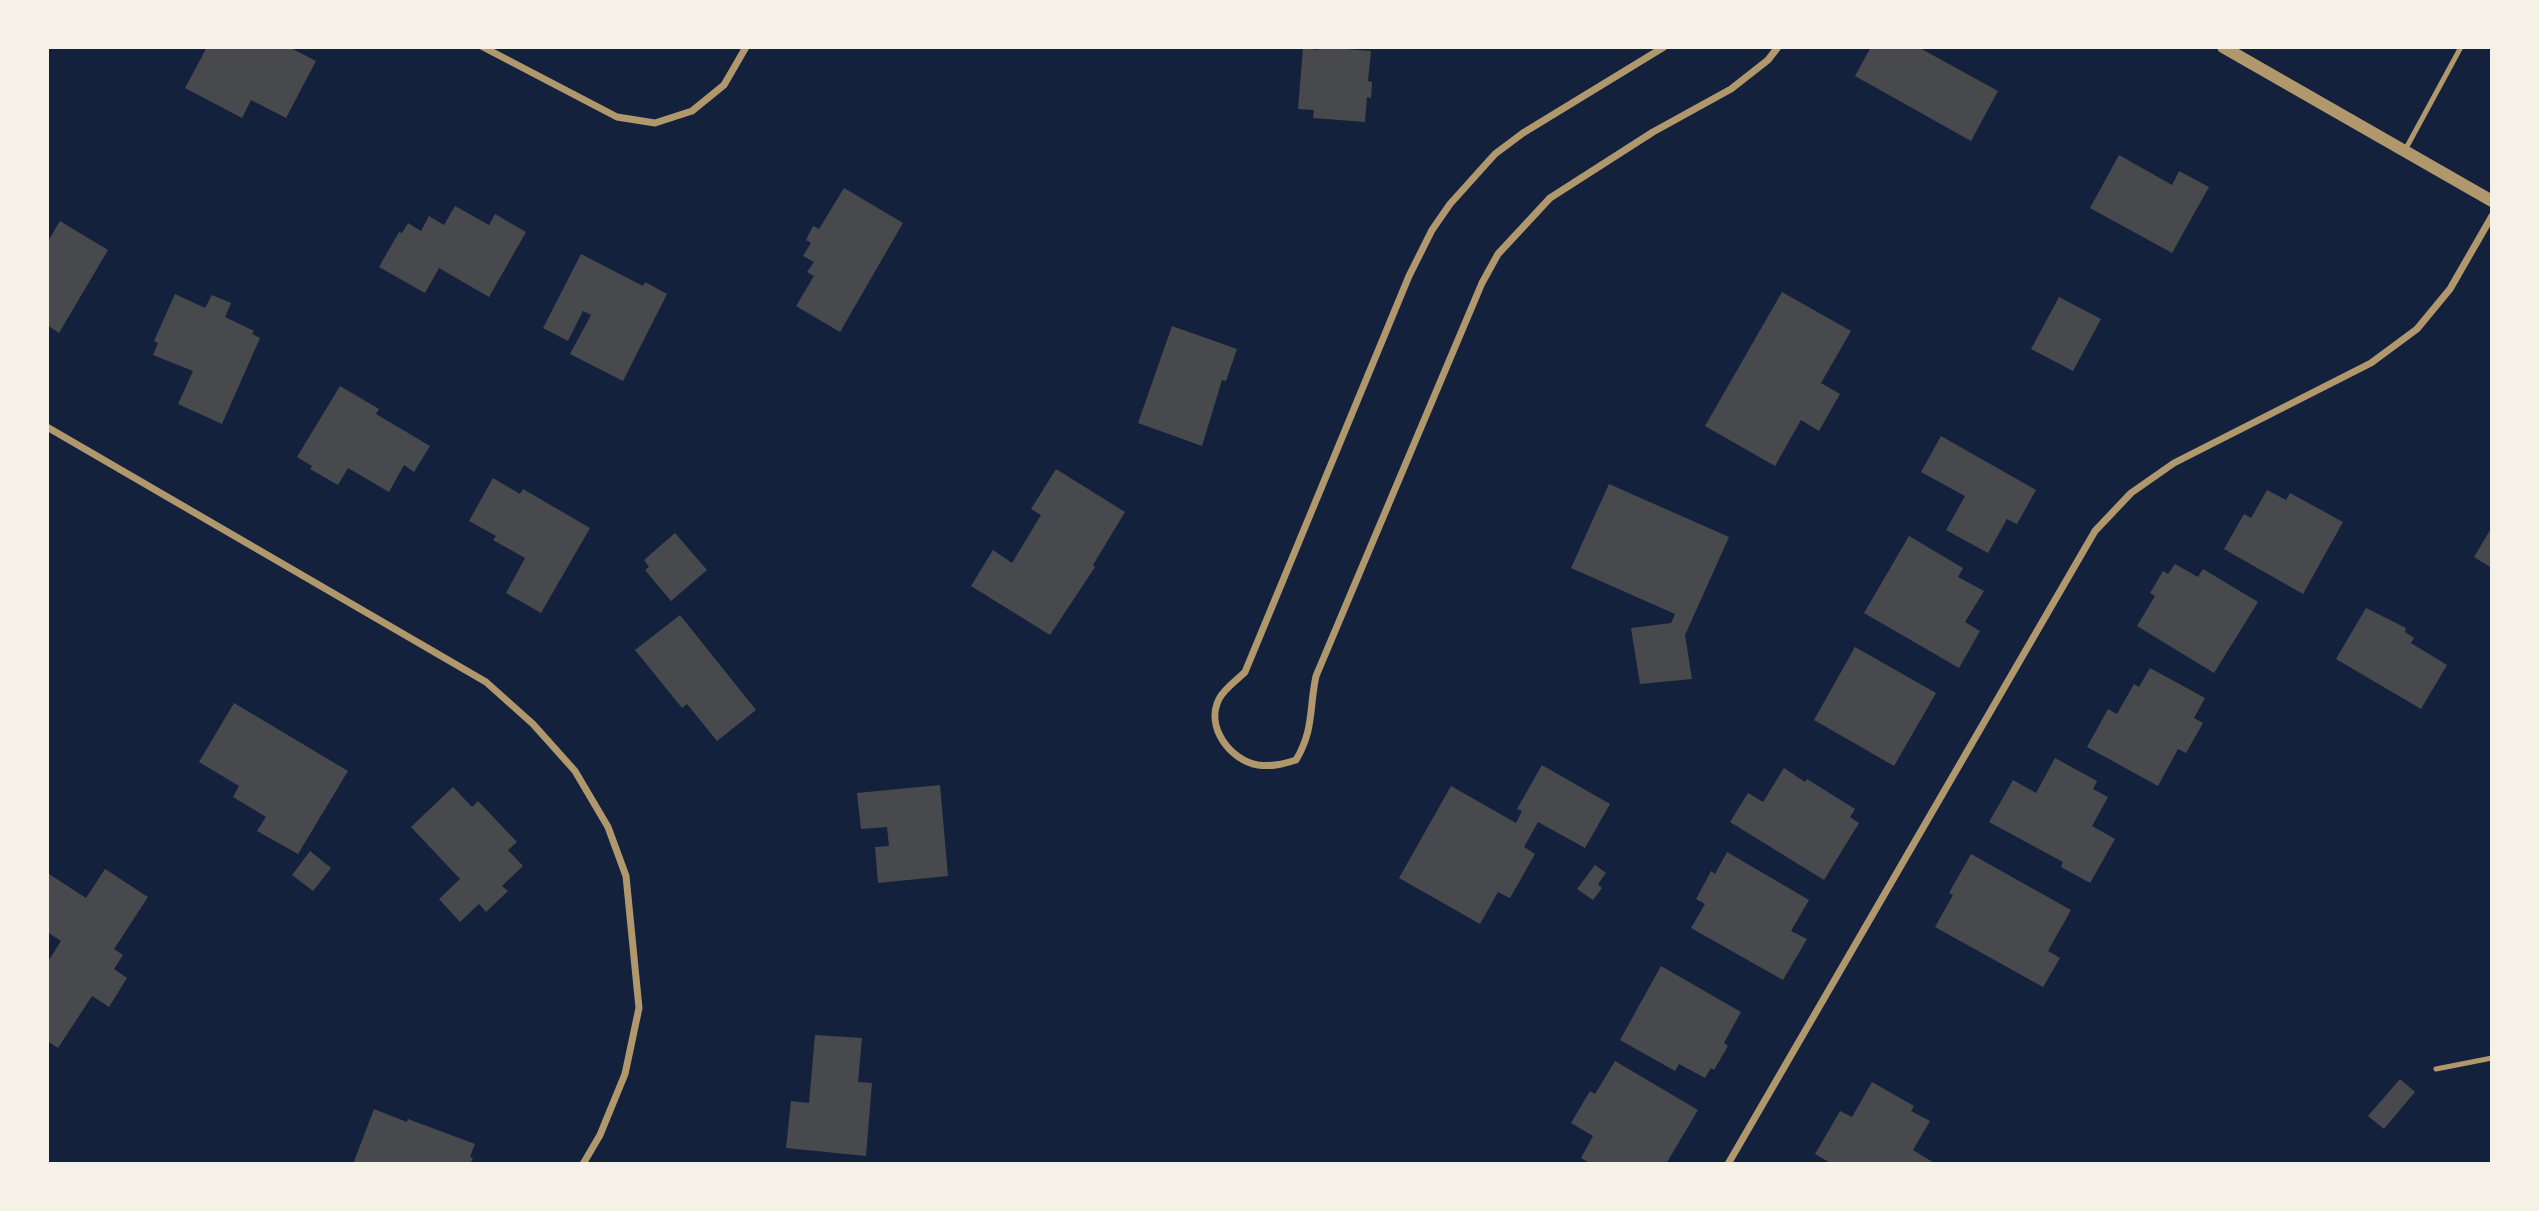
<!DOCTYPE html>
<style>
body{margin:0}
#map{position:relative;width:2539px;height:1211px;overflow:hidden;background:#14213d;font-family:Arial,sans-serif}
canvas{display:block}
.frame{position:absolute;inset:0;border:49px solid #f6f1e7;pointer-events:none}
</style>
<div id="map">
<canvas width="2539" height="1211"></canvas>
<div class="frame"></div>
</div>
<script>
const g = document.querySelector('canvas').getContext('2d');
g.lineJoin = 'round';
function fillPath(path, color) { g.fillStyle = color; g.fill(path, 'evenodd'); }
function strokePath(path, color, width, dash) { g.strokeStyle = color; g.lineWidth = width; g.lineCap = dash ? 'butt' : 'round'; g.setLineDash(dash || []); g.stroke(path); }
const building = new Path2D(`
 M207,47H289L316,61L286,118L251,100L242,118L185,88Z
 M1319,47L1371,51L1368,81L1372,82L1371,98L1367,97L1365,122L1313,118L1314,110L1298,109L1303,48L1319,50Z
 M1871,47H1918L1998,91L1971,141L1855,76Z
 M2119,155L2172,185L2179,171L2209,187L2172,253L2090,208Z
 M844,188L903,223L840,332L796,306L814,276L807,272L814,262L803,256L811,243L806,240L813,226L819,229Z
 M455,206L489,225L495,214L526,232L489,297L439,268L425,293L379,267L399,232L402,233L408,223L421,231L429,216L444,225Z
 M60,221L108,250L59,333L47,325V243Z
 M581,254L643,286L645,282L667,294L623,381L570,354L591,315L583,311L568,341L543,328Z
 M1782,292L1851,331L1821,383L1840,394L1819,431L1801,420L1775,466L1705,426Z
 M175,294L205,308L212,295L231,303L225,317L254,331L252,334L260,338L222,424L178,404L193,371L153,355L158,343L154,341Z
 M2059,297L2101,319L2073,371L2031,349Z
 M1172,326L1237,349L1226,381L1222,380L1202,446L1138,423Z
 M340,386L379,409L376,414L430,446L414,472L404,465L389,492L348,468L338,485L310,469L312,466L297,457Z
 M1941,436L2036,490L2017,524L2007,519L1988,553L1946,530L1965,496L1921,472Z
 M1056,469L1125,512L1093,565L1095,567L1050,635L971,586L993,550L1012,563L1041,515L1031,509Z
 M493,478L520,494L523,489L590,528L541,613L506,593L525,558L493,540L496,536L469,521Z
 M1609,484L1729,537L1685,635L1692,679L1640,684L1631,628L1671,623L1675,614L1571,568Z
 M2267,490L2286,500L2290,493L2343,522L2303,594L2224,549L2244,514L2251,518Z
 M2492,527V568L2474,557Z
 M675,533L707,570L671,601L645,570L649,567L644,560Z
 M1909,536L1963,568L1958,577L1984,591L1965,622L1980,631L1959,668L1864,613Z
 M2175,564L2198,577L2203,569L2258,602L2214,673L2137,626L2155,596L2150,593L2163,571L2168,574Z
 M2366,608L2406,628L2405,632L2414,638L2411,643L2447,665L2421,709L2336,659Z
 M680,615L756,710L717,741L687,704L682,708L635,650Z
 M1855,647L1936,693L1894,766L1814,720Z
 M2150,668L2205,698L2194,718L2203,723L2186,753L2178,749L2158,786L2087,747L2108,709L2117,714L2134,684L2139,687Z
 M234,703L348,771L298,854L257,831L266,817L233,797L239,786L199,762Z
 M2055,758L2097,781L2093,789L2108,797L2092,826L2115,839L2090,883L2061,867L2063,862L1989,822L2013,780L2036,793Z
 M1542,765L1610,804L1585,848L1538,822L1524,847L1535,854L1510,898L1498,892L1480,924L1399,878L1451,786L1516,823L1522,811L1517,809Z
 M1784,768L1805,782L1807,779L1855,809L1850,817L1859,823L1824,880L1730,822L1748,793L1763,802Z
 M940,785L948,876L878,883L875,847L889,846L887,827L861,829L857,793Z
 M453,787L472,807L478,801L517,842L508,850L523,866L502,886L508,891L486,912L479,904L460,922L439,899L460,879L411,827Z
 M310,851L331,868L313,891L292,875Z
 M1727,852L1809,900L1791,931L1807,939L1783,980L1691,928L1705,904L1696,899L1711,871L1715,874Z
 M1971,854L2071,910L2048,951L2060,958L2043,987L1935,927L1953,895L1949,893Z
 M1595,865L1606,873L1598,884L1602,888L1593,900L1577,889Z
 M105,869L148,897L114,949L123,955L114,969L127,978L109,1007L92,996L58,1048L47,1041V963L61,941L47,932V877L49,874L86,898Z
 M1661,966L1741,1012L1724,1043L1728,1046L1714,1070L1711,1068L1705,1078L1679,1064L1675,1071L1620,1040Z
 M815,1035L862,1038L858,1082L872,1083L866,1156L786,1148L791,1101L809,1103Z
 M1615,1061L1698,1110L1666,1164H1591L1581,1158L1593,1136L1571,1123L1590,1091L1595,1094Z
 M2400,1079L2415,1092L2384,1129L2368,1116Z
 M1872,1082L1914,1106L1911,1111L1930,1121L1913,1150L1936,1164H1832L1815,1154L1840,1111L1852,1117Z
 M374,1109L407,1122L408,1119L475,1144L470,1157L473,1158L470,1164H353Z`);
const service = new Path2D(`
 M2404,152L2461,47
 M2436,1069L2492,1058`);
const minor = new Path2D(`
 M483,47L617,117L655,123L692,111L724,85L746,47
 M1664,47L1523,133L1495,154L1450,204L1432,230L1409,276L1245,672C1237,680 1224,689 1219,699C1205,727 1230,760 1258,765C1272,767 1283,764 1296,760C1314,730 1309,709 1316,676L1482,283L1498,254L1550,198L1653,132L1731,89L1768,60L1778,47
 M47,427L486,682L533,724L575,771L608,827L626,876L639,1008L625,1074L600,1135L583,1164
 M1728,1164L2095,531L2131,493L2174,463L2371,363L2417,329L2450,289L2492,216`);
const tertiary = new Path2D(`
 M2223,47L2492,201`);
fillPath(building, '#48494c');
strokePath(service, '#b1986c', 5);
strokePath(minor, '#b1986c', 7);
strokePath(tertiary, '#b1986c', 12);
</script>
